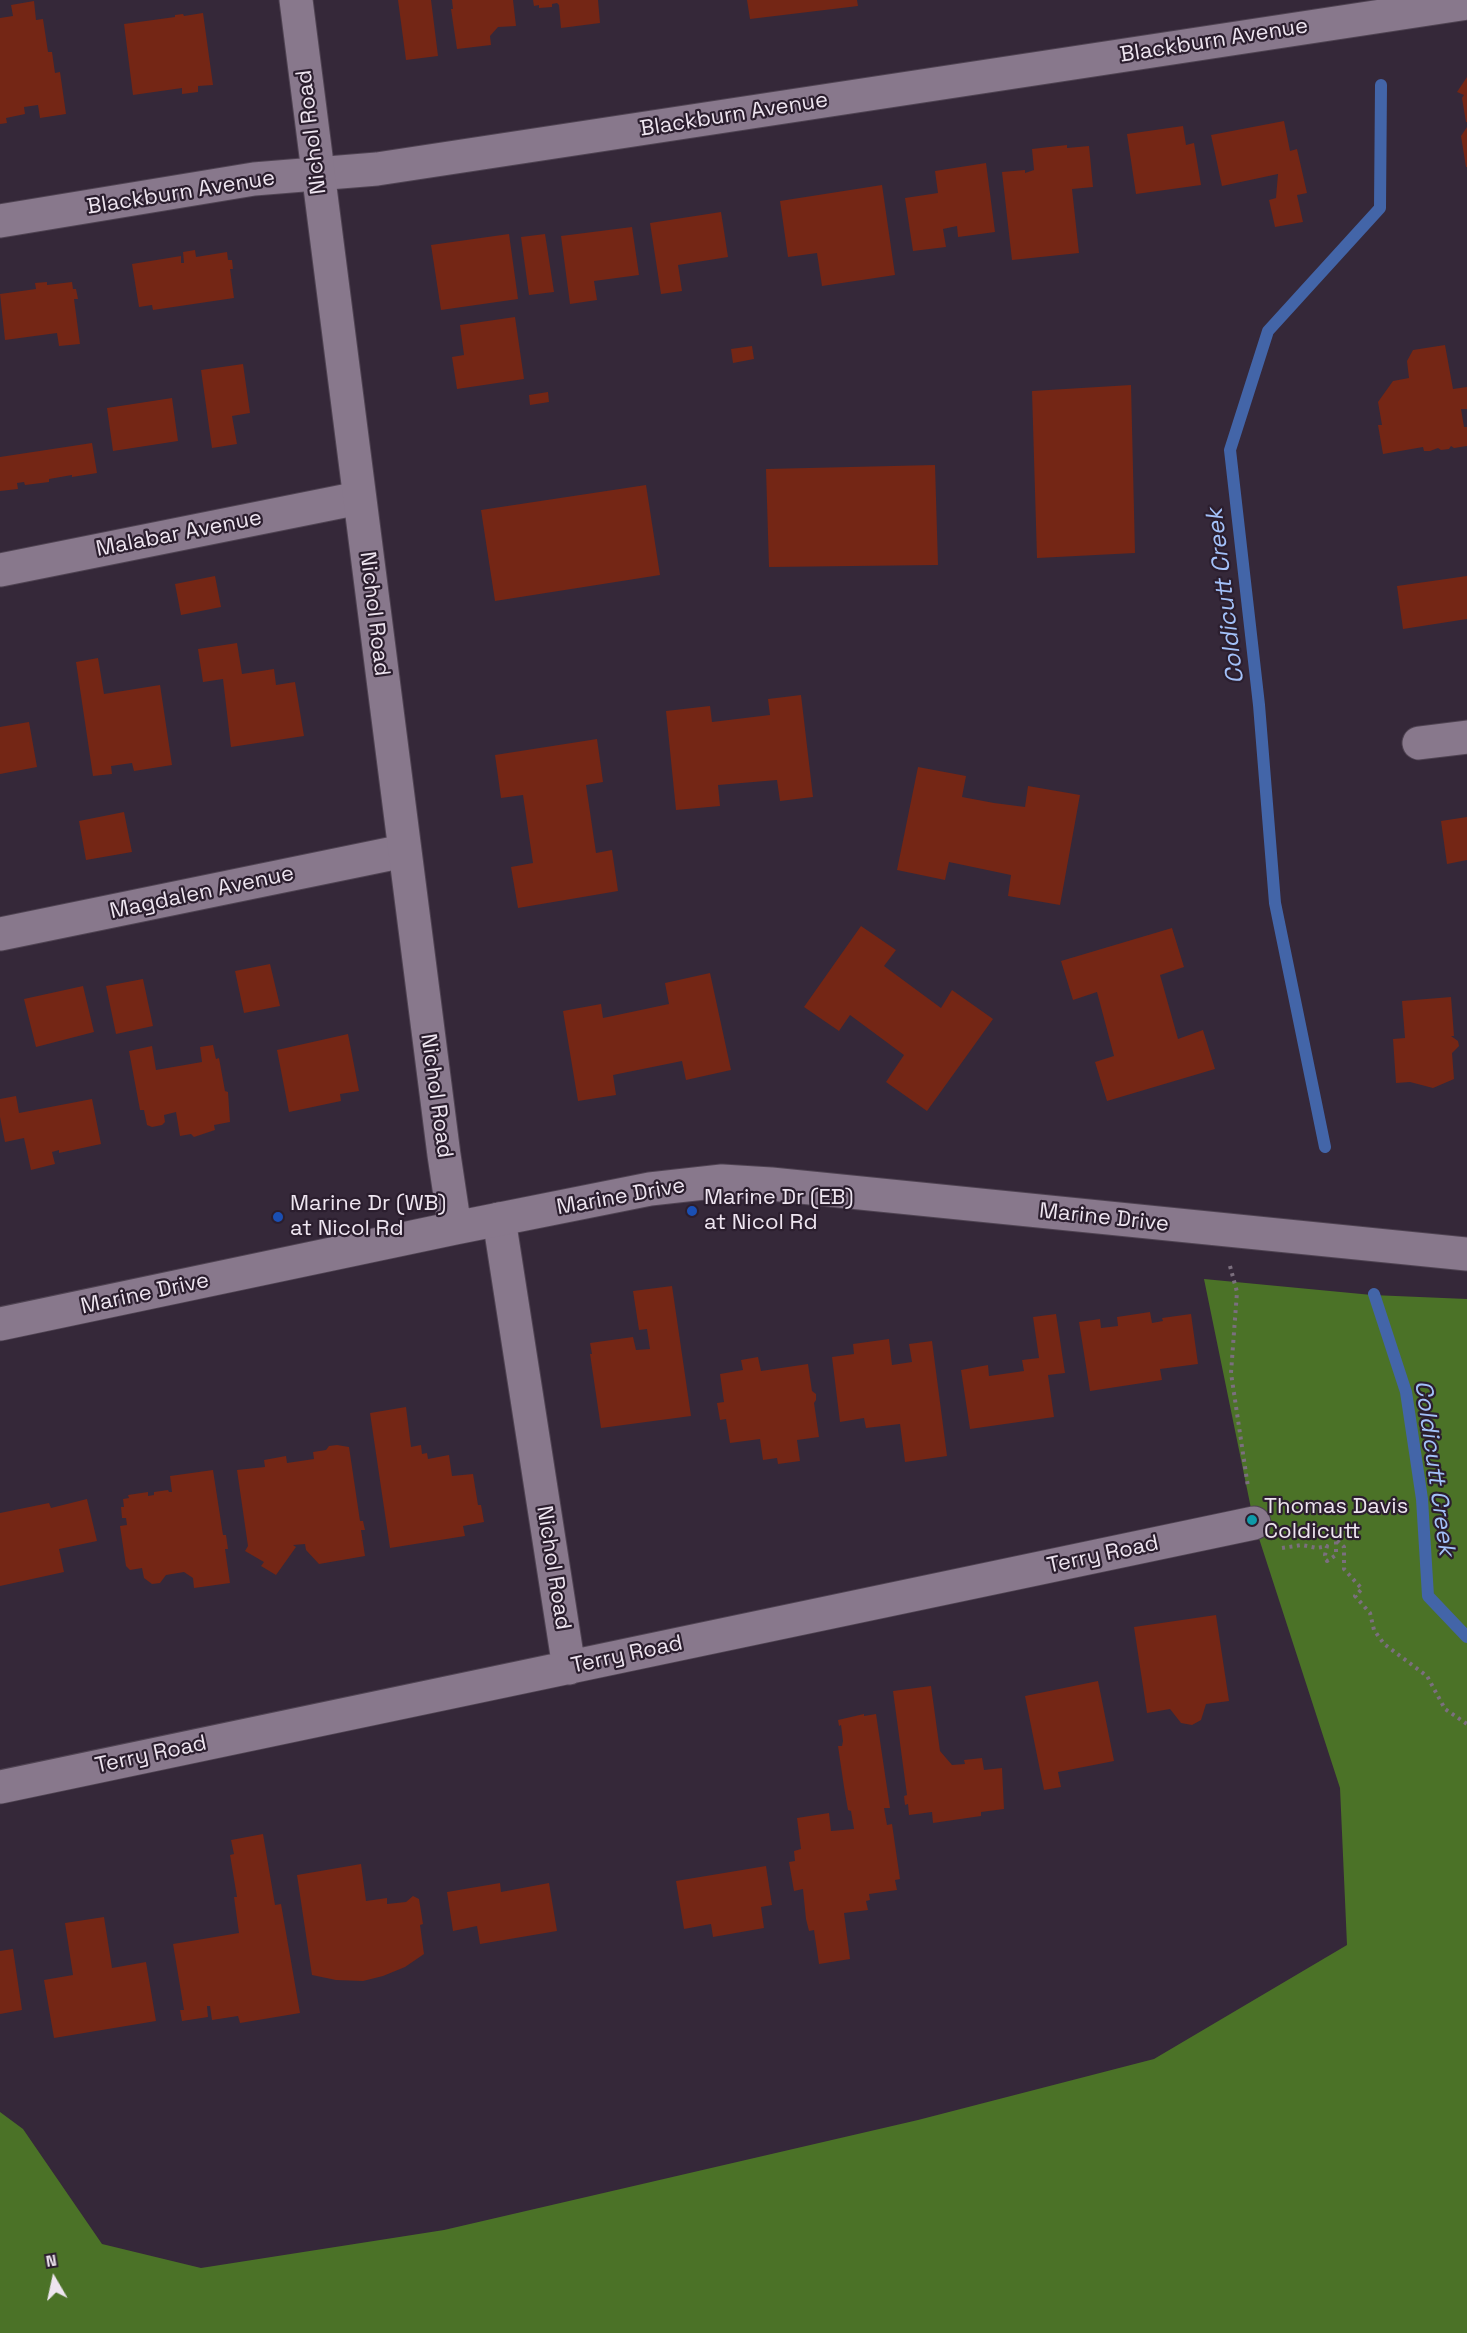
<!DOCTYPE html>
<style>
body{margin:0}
#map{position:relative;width:1467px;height:2333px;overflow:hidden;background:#352839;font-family:"Space Grotesk",sans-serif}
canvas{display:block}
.north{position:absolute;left:24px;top:2249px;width:60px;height:60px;-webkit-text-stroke:4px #2b1e2e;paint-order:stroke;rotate:351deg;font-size:16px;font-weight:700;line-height:24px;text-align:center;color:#eee5f0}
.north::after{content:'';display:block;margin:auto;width:21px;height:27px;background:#eee5f0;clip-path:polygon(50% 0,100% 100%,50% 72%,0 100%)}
</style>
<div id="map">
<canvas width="1467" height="2333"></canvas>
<div class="north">N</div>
</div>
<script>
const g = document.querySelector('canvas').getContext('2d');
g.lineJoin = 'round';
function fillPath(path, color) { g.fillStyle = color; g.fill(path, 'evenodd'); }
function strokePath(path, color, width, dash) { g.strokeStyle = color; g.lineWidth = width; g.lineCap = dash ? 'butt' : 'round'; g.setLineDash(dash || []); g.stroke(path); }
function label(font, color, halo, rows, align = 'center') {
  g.font = font + ' "Space Grotesk",sans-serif'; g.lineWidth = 4.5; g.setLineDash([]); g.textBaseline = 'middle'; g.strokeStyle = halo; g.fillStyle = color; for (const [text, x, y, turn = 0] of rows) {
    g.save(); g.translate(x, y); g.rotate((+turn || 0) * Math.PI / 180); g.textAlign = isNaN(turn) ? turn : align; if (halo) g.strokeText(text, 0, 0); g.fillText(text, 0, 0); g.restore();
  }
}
const forest = new Path2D(`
 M1204,1279L1372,1295L1467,1299V2333H0V2112L23,2129L102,2244L201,2268L444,2230L918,2120L1154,2059L1347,1945L1340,1788L1254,1523Z`);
const stream = new Path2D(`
 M1325,1147L1275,903L1259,705L1230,450L1268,331L1380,208L1381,85
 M1374,1294L1406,1392L1422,1499L1428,1596L1467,1637`);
const building = new Path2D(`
 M398,0H431L438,56L406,60Z
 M452,0H513L516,26L498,27L490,36L491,45L457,49L451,9H453Z
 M533,0H598L600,23L561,28L559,5L557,3L552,4V7L539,8V5L534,6Z
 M747,0H857L858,6L750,19Z
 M34,1L36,20L43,19L48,52H52L55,73L60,72L66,114L40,118L38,105L24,107L25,114L6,118L7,123L0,124V18L13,16L11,5Z
 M203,13L213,85L198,86V92L182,94V88L133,95L124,24L175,17V15L183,14L184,16Z
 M1467,77V122H1466L1462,98L1464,95L1457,92Z
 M1284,121L1290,151L1297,149L1307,193L1297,195L1303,222L1275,227L1269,200L1276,198L1278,174L1222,186L1211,135Z
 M1183,126L1186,145L1194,143L1201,185L1136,194L1127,134Z
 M1467,127V167H1466L1461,136Z
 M1067,145V148L1089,146L1093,187L1072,189L1079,253L1012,260L1002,172L1025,170V173L1034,170L1032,149Z
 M986,163L995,232L958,237L957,226L943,229L946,247L913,251L905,198L938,193L935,171Z
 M882,185L895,275L822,286L817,253L788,257L780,201Z
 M721,212L728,257L678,265L682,291L661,294L650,223Z
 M632,227L639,275L594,281L597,300L570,304L561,236Z
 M509,234L518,299L441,310L431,245Z
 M545,234L554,292L529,295L521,237Z
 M195,250L196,257L227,252L228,260H232L233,269H230L234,298L153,310L152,305L139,307L132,264L181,256V263H184L183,252Z
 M47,282V285L72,282L73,289H76L78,299H74L80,344L59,346L57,333L5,340L0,294L36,289L35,283Z
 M515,317L524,379L457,389L452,357L464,355L460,325Z
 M1445,345L1453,389L1467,387V409H1461L1464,427H1467V446L1454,448L1451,446L1449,449L1441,450L1438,448L1430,451H1424L1423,447L1383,454L1378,425H1382L1378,402L1393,381L1409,378L1407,361L1413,350Z
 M752,346L754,359L733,363L731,349Z
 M243,364L250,413L232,416L237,444L212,448L201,370Z
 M1131,385L1135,553L1037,558L1032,391Z
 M548,392L549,402L530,405L529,395Z
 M172,398L178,441L113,451L107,408Z
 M92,443L97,473L72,477V475L49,479V482L25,485L24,482L17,483L18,489L0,491V457Z
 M935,465L938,565L769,567L766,469Z
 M646,485L660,575L495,601L481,510Z
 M215,576L221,607L181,615L175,584Z
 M1467,576V619L1403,629L1397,586Z
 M237,643L242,674L274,669L276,685L295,682L304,736L231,747L223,679L203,682L198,649Z
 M98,658L104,694L160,685L172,765L134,771L132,763L111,766L112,774L93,776L76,662Z
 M801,695L813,797L780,801L777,780L718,785L720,806L676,810L666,711L710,706L712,722L770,715L768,699Z
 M29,722L37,767L0,774V727Z
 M597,739L603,782L586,785L596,853L612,850L618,891L518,908L511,867L533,863L523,795L501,798L495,755Z
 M918,767L966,776L962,797L994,803L1025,807L1028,786L1080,795L1060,905L1008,896L1011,875L949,862L945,880L897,870Z
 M124,812L132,852L86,860L79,821Z
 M1467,817V860L1447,864L1441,821Z
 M861,926L896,950L884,966L941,1008L952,990L993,1019L927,1111L886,1082L904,1055L850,1015L839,1031L804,1007Z
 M1172,928L1184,967L1160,975L1178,1039L1203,1030L1215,1069L1107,1101L1095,1062L1114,1056L1097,992L1073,1000L1061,961Z
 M270,964L280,1006L244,1013L235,971Z
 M710,973L731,1070L686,1080L682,1061L613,1075L616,1095L578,1101L563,1011L601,1004L603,1018L669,1004L665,983Z
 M143,979L153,1026L116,1034L106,986Z
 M83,986L94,1032L36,1047L24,999Z
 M1451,997L1454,1036H1451L1458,1041L1459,1046L1452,1053L1454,1079L1433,1088L1410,1082L1396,1083L1393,1039L1405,1038L1402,1001Z
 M348,1034L359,1091L340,1094L341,1101L289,1112L277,1050Z
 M213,1045L216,1059L219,1058L225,1091L228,1092L230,1122L214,1125L215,1130L194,1137L191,1134L180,1136L176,1112L164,1115L165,1122L162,1125L152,1127L147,1125L144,1110H140L129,1051L152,1046L156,1070L202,1062L200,1047Z
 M16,1096L19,1113L92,1099L101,1144L59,1153V1150L52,1152L55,1164L31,1170L24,1138L5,1142L0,1117V1099Z
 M672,1286L691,1416L601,1428L590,1354H592L590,1343L633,1337L636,1350L650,1349L647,1329L639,1330L633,1291Z
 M1150,1312L1152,1323L1163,1321L1162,1318L1191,1314L1198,1364L1160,1369L1162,1380L1090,1391L1079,1322L1100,1319L1101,1328L1118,1326L1117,1317Z
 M1056,1314L1065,1373L1048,1375L1054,1417L970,1429L961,1370L988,1365L989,1376L1024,1371L1022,1360L1039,1358L1033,1317Z
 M889,1339L892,1365L912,1362L909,1344L932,1341L947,1456L905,1462L900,1424L866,1428L864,1418L840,1422L832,1357L854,1354L853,1344Z
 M758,1357L761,1371L808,1364L812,1391L816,1394V1400L814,1403L819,1437L797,1440L800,1461L778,1464L777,1458L763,1460L760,1439L730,1443L726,1419L720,1420L717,1403L724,1402L720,1374L743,1370L741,1360Z
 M406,1407L411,1447L421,1445L422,1454L427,1453L428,1459L449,1455L452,1476L473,1474L478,1505H481L484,1522L463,1526L465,1536L390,1548L370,1413Z
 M337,1445L349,1447L360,1521H363L365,1530H361L365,1556L319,1564L306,1550L305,1544L293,1545L296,1547L276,1575L261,1566L264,1562L245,1551L248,1546L237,1470L265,1467L264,1460L286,1456L287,1463L314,1459L313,1452L326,1450L329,1446Z
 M213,1470L223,1535H226L228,1549H225L230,1583L194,1588L193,1578L184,1572L166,1575L160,1583L152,1584L144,1578L142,1568L130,1570L126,1566L120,1526L127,1525L126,1518H122L121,1507H124L123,1499L129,1498L128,1495L148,1492V1496L154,1495V1492L168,1490L169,1492H172L170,1476Z
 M87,1499L97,1541L59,1549L64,1572L0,1586V1513L49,1503L51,1508Z
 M1216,1615L1229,1701L1206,1704L1201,1720L1192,1725L1181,1723L1170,1709L1147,1713L1134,1627Z
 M1098,1681L1114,1761L1058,1772L1061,1787L1044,1790L1025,1696Z
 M931,1686L940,1751L952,1765L965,1764L964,1760L982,1758L984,1770L1002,1768L1004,1809L981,1812V1816L933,1823L932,1812L909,1815L908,1804L905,1805L904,1796L907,1795L893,1691Z
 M864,1714V1716L876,1714L890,1808H884L887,1825L892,1824L900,1879L895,1880L897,1890L869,1894L870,1900L866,1901L868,1910L844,1913L850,1959L819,1964L814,1930L809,1931L806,1919L803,1889L794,1891L789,1862L795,1861L794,1851L801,1849L797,1818L829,1813L831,1831L854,1829L851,1811L848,1810L844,1787L838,1746H842L843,1741L841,1725L839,1726L838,1720Z
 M263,1834L275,1905L281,1904L300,2013L240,2023L238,2016L212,2020L210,2006H207L208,2017L182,2021L180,2010H184L173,1944L239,1933L234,1897H237L230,1855L234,1854L231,1840Z
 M361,1864L366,1901L387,1898V1904L406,1902L413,1896L419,1899L423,1924L420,1925L424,1954L405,1967L383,1976L363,1981L336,1980L312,1975L297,1875Z
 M766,1866L772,1905L761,1907L764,1928L713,1937L711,1924L684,1929L676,1881Z
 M500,1883L501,1892L549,1883L557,1931L480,1944L477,1926L453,1931L447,1892Z
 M104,1917L112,1968L146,1962L156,2021L54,2038L44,1980L73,1975L65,1923Z
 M13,1949L22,2010L0,2014V1951Z`);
const path = new Path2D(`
 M1230,1266L1237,1292L1231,1373L1248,1487
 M1282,1548L1302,1545L1317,1548L1327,1546L1325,1555L1327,1561L1336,1555V1539L1344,1547V1569L1362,1589L1355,1596L1370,1613L1374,1630L1384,1644L1427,1676L1445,1709L1467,1724`);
const minor = new Path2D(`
 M0,221L254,179L377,169L1467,3
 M0,570L359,498
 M1419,743L1467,737
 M0,934L404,851
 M499,1219L569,1668
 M0,1787L1254,1523`);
const tertiary = new Path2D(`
 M296,0L444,1155L455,1228
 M0,1324L455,1228L650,1189L722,1181L771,1184L1467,1254`);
const markers = [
 [692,1211,6,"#1a4fb4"],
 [278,1217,6,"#1a4fb4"],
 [1252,1520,6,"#0f9aa8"]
];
const streetNames = [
 ["Blackburn Avenue",1214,41,-9],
 ["Blackburn Avenue",734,115,-9],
 ["Nichol Road",312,132,-97],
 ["Blackburn Avenue",181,193,-9],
 ["Malabar Avenue",179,534,-11],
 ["Nichol Road",374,614,83],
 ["Magdalen Avenue",202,893,-12],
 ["Nichol Road",436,1096,82],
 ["Marine Drive",621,1197,-10],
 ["Marine Drive",1104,1218,6],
 ["Marine Drive",145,1294,-12],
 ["Terry Road",1103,1555,-12],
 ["Nichol Road",553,1568,81],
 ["Terry Road",627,1655,-12],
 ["Terry Road",151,1755,-12]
];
const poiNames = [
 ["Marine Dr (EB)",704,1198],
 ["at Nicol Rd",704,1223],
 ["Marine Dr (WB)",290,1204],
 ["at Nicol Rd",290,1229],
 ["Thomas Davis",1264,1507],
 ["Coldicutt",1264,1532]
];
const waterNames = [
 ["Coldicutt Creek",1226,596,-97],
 ["Coldicutt Creek",1434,1468,82]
];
fillPath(forest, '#4b7227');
strokePath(stream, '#4365a8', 12);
fillPath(building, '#742615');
strokePath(minor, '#4f4352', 35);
strokePath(tertiary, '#4f4352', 35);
strokePath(path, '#7b6f7e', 4, [3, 4.5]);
strokePath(minor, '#88788c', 33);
strokePath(tertiary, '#88788c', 33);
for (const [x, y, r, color] of markers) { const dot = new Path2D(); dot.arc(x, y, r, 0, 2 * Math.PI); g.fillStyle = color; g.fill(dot); strokePath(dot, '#2b1e2e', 2); }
label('22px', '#eee5f0', '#2b1e2e', streetNames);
label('22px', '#eee5f0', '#2b1e2e', poiNames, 'left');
label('italic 24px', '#a3c1f9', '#2b1e2e', waterNames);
</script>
